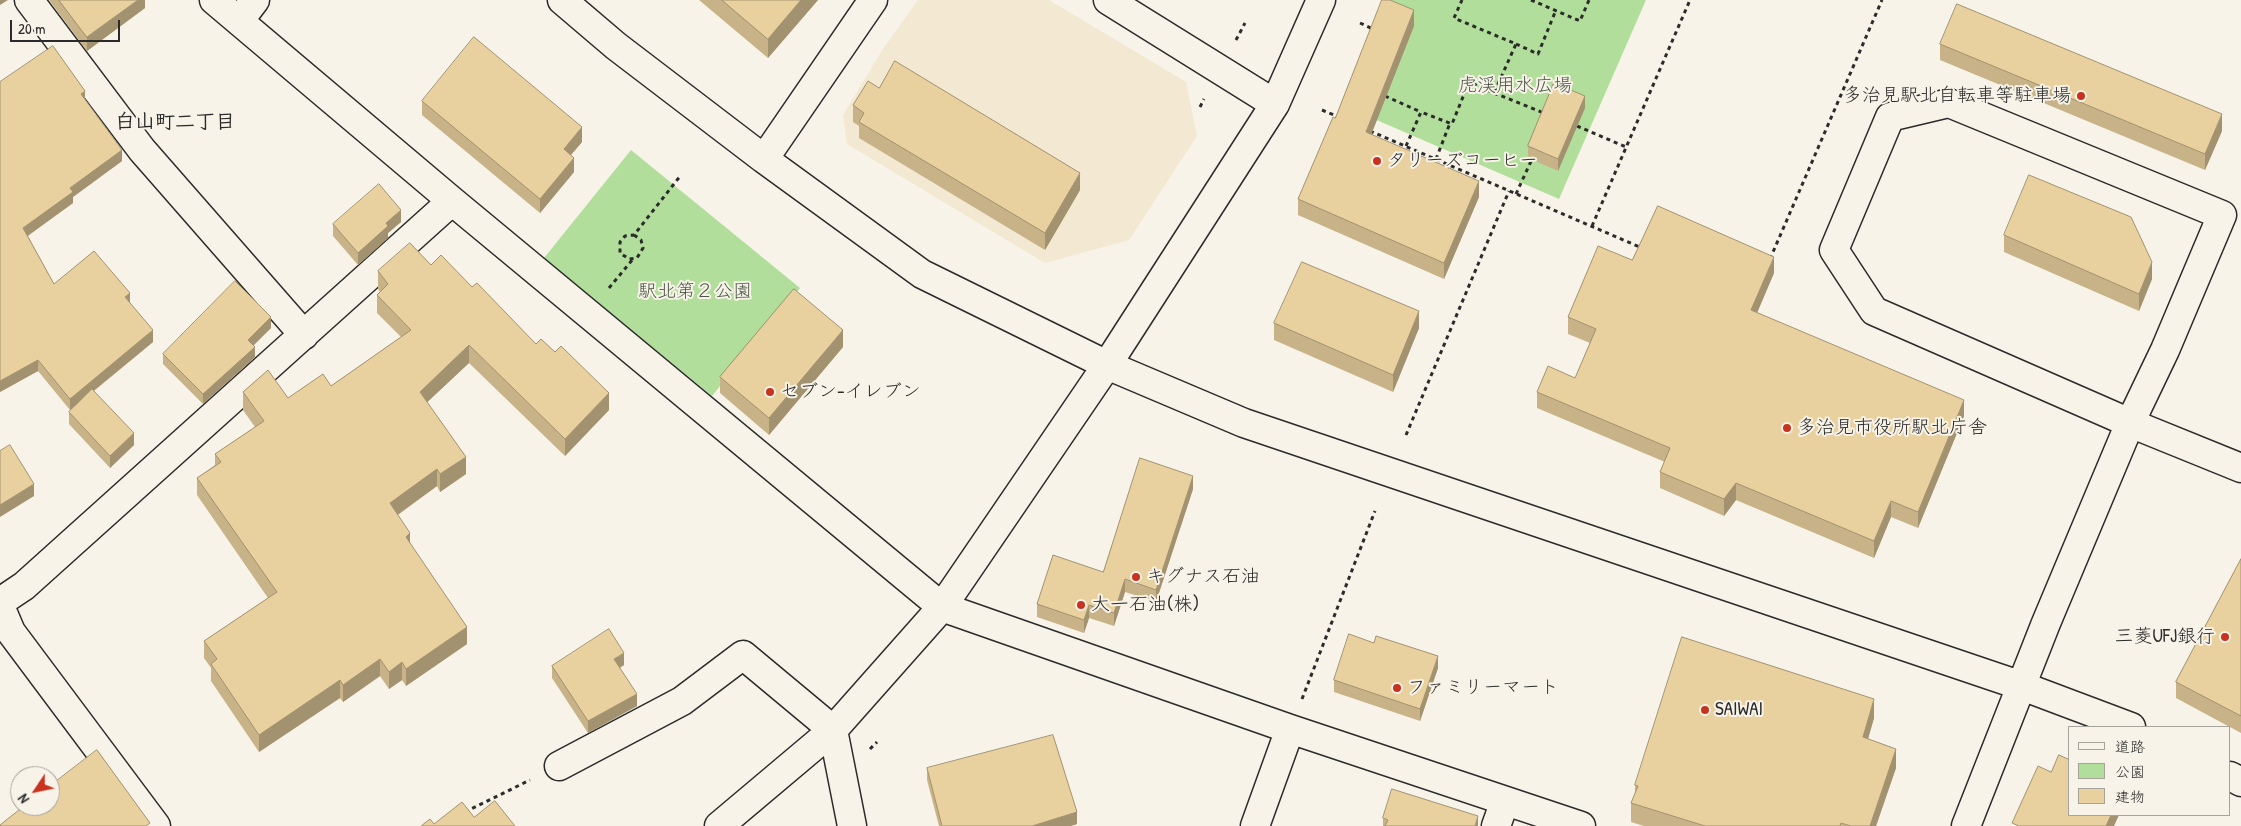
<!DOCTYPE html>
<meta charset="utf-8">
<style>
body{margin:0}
#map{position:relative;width:2241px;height:826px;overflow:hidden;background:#f7f3e8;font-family:"Patrick Hand","Klee One",sans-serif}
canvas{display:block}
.legend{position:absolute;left:2068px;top:726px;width:162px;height:90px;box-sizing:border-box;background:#f7f3e8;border:1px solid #a5a39c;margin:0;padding:6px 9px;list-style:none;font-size:15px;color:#2b2b2b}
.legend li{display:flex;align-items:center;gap:10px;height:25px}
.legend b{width:25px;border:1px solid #a5a39c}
.north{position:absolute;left:10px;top:766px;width:50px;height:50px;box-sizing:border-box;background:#f7f3e8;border:1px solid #a5a39c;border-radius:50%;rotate:236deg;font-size:14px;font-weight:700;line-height:20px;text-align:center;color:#2b2b2b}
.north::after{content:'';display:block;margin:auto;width:18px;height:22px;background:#c8321e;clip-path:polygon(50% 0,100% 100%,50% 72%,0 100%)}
.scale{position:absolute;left:10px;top:20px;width:110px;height:22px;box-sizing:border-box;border:2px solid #2b2b2b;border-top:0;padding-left:6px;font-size:15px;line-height:18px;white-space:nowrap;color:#2b2b2b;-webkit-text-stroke:4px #f7f3e8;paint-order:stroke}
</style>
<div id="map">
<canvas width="2241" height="826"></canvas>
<ul class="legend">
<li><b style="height:6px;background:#f7f3e8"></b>道路</li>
<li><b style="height:14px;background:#b2de9c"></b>公園</li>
<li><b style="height:14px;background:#e9d09f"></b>建物</li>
</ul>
<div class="north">N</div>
<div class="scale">20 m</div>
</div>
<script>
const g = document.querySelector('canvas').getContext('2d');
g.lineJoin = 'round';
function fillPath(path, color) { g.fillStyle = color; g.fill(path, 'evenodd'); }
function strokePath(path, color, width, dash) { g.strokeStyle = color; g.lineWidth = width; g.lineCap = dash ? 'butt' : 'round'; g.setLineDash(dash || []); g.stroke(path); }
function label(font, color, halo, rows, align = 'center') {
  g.font = font + ' "Patrick Hand","Klee One",sans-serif'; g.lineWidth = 4; g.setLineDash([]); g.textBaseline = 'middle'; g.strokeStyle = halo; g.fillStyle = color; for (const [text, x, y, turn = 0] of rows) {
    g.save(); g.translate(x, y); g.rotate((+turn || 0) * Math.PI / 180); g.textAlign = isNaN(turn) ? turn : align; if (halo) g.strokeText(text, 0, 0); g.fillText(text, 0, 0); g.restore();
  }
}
const built = new Path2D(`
 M918,0H1049L1186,82L1197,136L1129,240L1045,263L847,144L843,115L883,49Z`);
const green = new Path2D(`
 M1387,0H1646L1559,199L1342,105Z
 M631,150L800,288L712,396L544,258Z`);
const path = new Path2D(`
 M1531,0L1580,21L1589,0
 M1360,23L1373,29
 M1236,40L1245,23
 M1516,44L1538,54L1556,10
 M1494,93L1544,113
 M1385,96L1421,112
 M1200,107L1204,99
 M1322,110L1339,117
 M1577,126L1626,147
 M1370,131L1642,248
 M1406,146L1421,112L1452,124L1469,82L1494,93L1516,44L1454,18L1462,0
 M1436,159L1450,123
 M1516,194L1532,159
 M1592,226L1690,0
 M634,235L641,240L643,248L637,258L629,259L620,253V242L625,236L634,235L681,175
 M1770,259L1882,0
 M609,288L633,259
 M1406,435L1509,191
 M1302,699L1375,511
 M870,749L877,742
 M465,812L530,780`);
const minor = new Path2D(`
 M29,0L142,150L304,335
 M214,0L452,201L942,607L1290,729L1581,826
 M562,0L616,46L764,159L922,274L1107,365L1275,104L1321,0
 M1108,0L1275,104
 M239,21L255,0
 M1949,103L2222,215L2165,350L2130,423L1874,311L1834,250L1890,117Z
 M764,159L873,0
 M0,602L24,586L452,201
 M0,606L11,632L156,826
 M559,766L682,701L743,655L833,730L852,826
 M2230,776L2241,782
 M719,826L833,730L942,607L1107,365L1244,423L2022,686L2131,727
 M1255,826L1290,729
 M1496,826L1505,801
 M1966,826L2046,623L2130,423L2241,468`);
const wall = new Path2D(`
 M49,0H145V8L87,51Z
 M699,0H818L768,58Z
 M1414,26L1371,134L1479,197L1444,279L1298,215V199L1335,118Z
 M1940,44L2222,131L2205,170L1940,60Z
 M0,82L85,99L122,161L73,197V203L28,236L54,284L130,303L153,342L94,391L134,445L110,468L69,424V412L78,404L70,410L38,371L0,392Z
 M879,88L1080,190L1045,250L859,138V126L853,122V105Z
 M422,101L582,142L571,155L574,172L540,213L422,115Z
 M1585,108L1558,171L1528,158V146Z
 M401,222L388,233V238L358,265L333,236V224Z
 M2004,235L2152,279L2139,311L2004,252Z
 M1632,260L1774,273L1757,313L1964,416L1918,528L1891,517L1874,558L1736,500L1724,516L1660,488V472L1665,462L1537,408V392L1575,378L1590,343L1568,334V317Z
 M431,265L472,287L609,410L565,456L469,363L427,402L466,474L440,492L437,486L398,515L410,543L467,644L406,686L402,680L389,689L380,676L343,702L340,698L259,752L211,681V668L204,658V641L268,598L197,495V478L215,465V454L255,427L243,410V392L288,398L331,386L401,337L377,313V295L380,292L378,289V271Z
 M1274,323L1419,328L1393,392L1274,340Z
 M271,328L253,345L255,357L203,404L163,364V354Z
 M843,347L769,435L720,393V377Z
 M1193,489L1156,602L1125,592L1114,626L1089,618L1084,633L1037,617V604L1103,572Z
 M2241,559V733L2176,698V682Z
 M624,665L620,668L637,706L588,733L552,678V666Z
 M1438,668L1420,721L1334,692V680Z
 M1874,718L1868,739L1896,768L1876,826H1644L1631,822V803L1635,793V785Z
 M927,768L1077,824L1071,826H939L927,780Z
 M1383,818L1478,826H1383Z`);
const shadedWall = new Path2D(`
 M0,0H8L0,5Z
 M138,0H145V8L87,51V37Z
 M801,0H818L768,58V39Z
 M1414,10V26L1366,148V132Z
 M85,91V103L81,94Z
 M1585,96V108L1558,171V159Z
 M2222,114V131L2205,170V154Z
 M582,127V142L564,163V149Z
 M122,150V161L73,197V203L23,239V228L70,188Z
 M574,158V172L540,213V199Z
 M1080,173V190L1045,250V233Z
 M1479,181V197L1444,279V263Z
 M401,210V222L388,233V238L358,265V253L386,223Z
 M1774,257V273L1751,327V310Z
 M2152,262V279L2139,311V294Z
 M130,293V304L125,297Z
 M1419,311V328L1393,392V375Z
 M271,317V328L248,351V340Z
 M153,330V342L70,410V399Z
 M843,330V347L769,435V418Z
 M469,345V363L420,409V392Z
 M255,347V357L203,404V394Z
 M38,360V371L0,392V381Z
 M609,393V410L565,456V439Z
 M1964,400V416L1918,528V512Z
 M134,433V445L110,468V456Z
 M466,457V474L440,492V474Z
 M437,469V486L390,520V503Z
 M1193,476V489L1156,602V590Z
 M1736,483V500L1724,516V499Z
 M34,484V496L0,517V505Z
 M1891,501V517L1874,558V541Z
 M410,533V550L406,537Z
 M1125,579V592L1114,626V613Z
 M1089,605V618L1084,633V620Z
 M467,627V644L406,686V669Z
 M624,653V665L614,671V659Z
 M1438,656V668L1420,721V709Z
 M380,659V676L343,702V685Z
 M402,662V680L389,689V672Z
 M340,680V698L259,752V735Z
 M637,694V706L588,733V721Z
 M1874,699V718L1863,756V737Z
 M1896,749V768L1876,826H1870Z
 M1077,812V824L1071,826H1032Z
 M2111,815H2119L2114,826H2106Z
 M1478,816V826H1475Z`);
const building = new Path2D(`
 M59,0H138L87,37Z
 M722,0H801L768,39Z
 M1382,0H1390L1414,10L1366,132L1479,181L1444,263L1298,199L1333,117L1335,118Z
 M1957,4L2222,114L2205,154L1940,44Z
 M474,37L582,127L564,149L574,158L540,199L422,101Z
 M53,46L85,91L81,94L122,150L70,188L73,192L23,228L54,284L94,251L130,293L125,297L153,330L70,399L38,360L0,381V82Z
 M895,61L1080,173L1045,233L859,122L864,113L853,105L868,81L879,88Z
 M1554,83L1585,96L1558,159L1528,146Z
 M2029,175L2131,217L2152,262L2139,294L2004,235Z
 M379,184L401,210L386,223L388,226L358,253L333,224Z
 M1658,206L1774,257L1751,310L1964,400L1918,512L1891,501L1874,541L1736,483L1724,499L1660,472L1670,448L1537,392L1548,366L1575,378L1596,329L1568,317L1598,246L1632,260Z
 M410,243L431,265L441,255L472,287L477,283L536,344L541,339L555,352L561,346L609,393L565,439L469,345L420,392L466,457L440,474L437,469L390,503L410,533L406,537L467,627L406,669L402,662L389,672L380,659L343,685L340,680L259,735L211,664L217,659L204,641L277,592L197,478L221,462L215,454L264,421L243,392L268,370L288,398L323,374L331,386L411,330L377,295L388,284L378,271Z
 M1302,262L1419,311L1393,375L1274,323Z
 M235,281L271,317L248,340L255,347L203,394L163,354Z
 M794,289L843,330L769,418L720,377Z
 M92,389L134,433L110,456L69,412Z
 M10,445L34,484L0,505V451Z
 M1140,458L1193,476L1156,590L1125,579L1114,613L1089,605L1084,620L1037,604L1053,555L1103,572Z
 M2241,559V716L2176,682Z
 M609,629L624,653L614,659L637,694L588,721L552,666Z
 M1349,634L1374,643L1376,636L1438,656L1420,709L1334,680Z
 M1682,637L1874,699L1863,737L1896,749L1870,826H1851L1841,823L1840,826H1705L1631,803L1638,786L1635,785Z
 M1053,735L1077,812L1032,826H942L927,768Z
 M97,750L150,823L146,826H0V825L24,806H50V786Z
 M2059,755L2070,760V815H2111L2106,826H2019L2012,823L2038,766L2051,772Z
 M1392,789L1478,816L1475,826H1385L1388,820L1383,818Z
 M495,801L515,826H421L430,819L434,824L462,802L474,817Z`);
const markers = [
 [2081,96,5,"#c8321e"],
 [1377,161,5,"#c8321e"],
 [770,392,5,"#c8321e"],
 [1787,428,5,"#c8321e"],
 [1136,577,5,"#c8321e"],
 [1081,605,5,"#c8321e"],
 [2225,637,5,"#c8321e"],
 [1397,688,5,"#c8321e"],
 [1705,710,5,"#c8321e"]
];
const parkNames = [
 ["虎渓用水広場",1515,86],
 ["駅北第２公園",695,292]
];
const poiNames = [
 ["多治見駅北自転車等駐車場",2071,96,"right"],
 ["タリーズコーヒー",1387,161],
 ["セブン-イレブン",780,392],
 ["多治見市役所駅北庁舎",1797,428],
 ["キグナス石油",1146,577],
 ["大一石油(株)",1091,605],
 ["三菱UFJ銀行",2215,637,"right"],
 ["ファミリーマート",1407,688],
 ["SAIWAI",1715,710]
];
const neighbourhoodNames = [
 ["白山町二丁目",175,123]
];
fillPath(built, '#f3e8d2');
fillPath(green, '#b2de9c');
strokePath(minor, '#2b2b2b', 31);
strokePath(path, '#2b2b2b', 3, [4, 4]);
strokePath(minor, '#f7f3e8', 28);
fillPath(wall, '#c8b389');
fillPath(shadedWall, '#a3926f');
fillPath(building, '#e9d09f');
strokePath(building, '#a3926f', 1);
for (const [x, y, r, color] of markers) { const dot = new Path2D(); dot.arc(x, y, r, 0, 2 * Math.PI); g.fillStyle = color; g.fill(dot); strokePath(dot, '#f7f3e8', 2); }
label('19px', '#4d5847', '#f7f3e8', parkNames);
label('19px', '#2b2b2b', '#f7f3e8', poiNames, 'left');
label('bold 20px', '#2b2b2b', '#f7f3e8', neighbourhoodNames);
</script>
